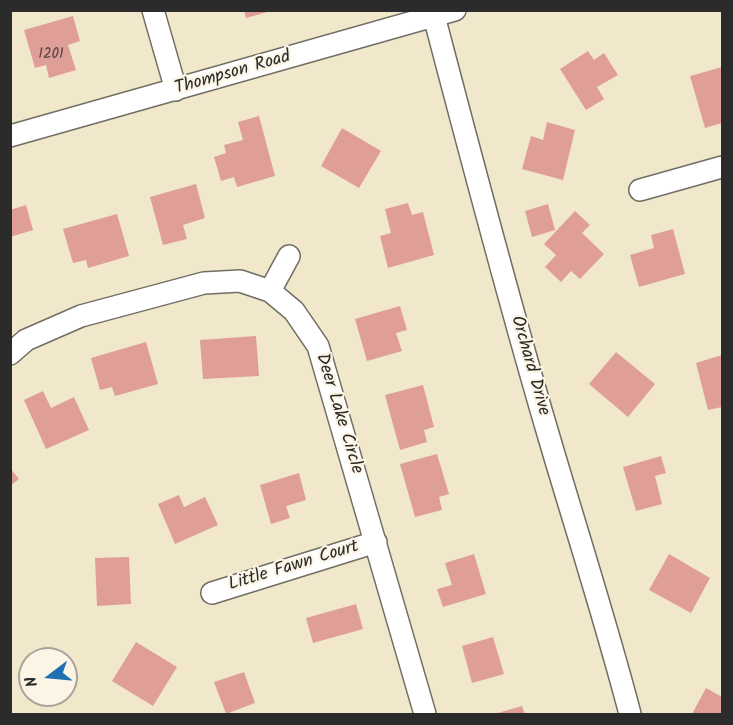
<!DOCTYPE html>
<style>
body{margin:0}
#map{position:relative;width:733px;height:725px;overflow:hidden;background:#f1e8cc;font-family:Kalam,sans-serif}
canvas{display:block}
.frame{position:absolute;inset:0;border:12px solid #2b2b2b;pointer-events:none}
.north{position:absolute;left:18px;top:647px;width:60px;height:60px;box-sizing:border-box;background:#fcf5e5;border:2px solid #a8a49b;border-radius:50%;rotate:254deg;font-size:16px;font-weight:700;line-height:24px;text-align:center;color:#2b2b2b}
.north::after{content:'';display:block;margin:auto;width:21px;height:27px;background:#1f6fb2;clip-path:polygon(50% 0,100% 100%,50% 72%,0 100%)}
</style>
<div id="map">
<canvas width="733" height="725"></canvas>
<div class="frame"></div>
<div class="north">N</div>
</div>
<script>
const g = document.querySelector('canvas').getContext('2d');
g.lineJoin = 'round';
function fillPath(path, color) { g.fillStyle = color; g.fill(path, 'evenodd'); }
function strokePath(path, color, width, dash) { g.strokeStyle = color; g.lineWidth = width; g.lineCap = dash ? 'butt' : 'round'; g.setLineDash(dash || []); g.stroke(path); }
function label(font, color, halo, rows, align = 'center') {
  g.font = font + ' Kalam,sans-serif'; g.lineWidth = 4.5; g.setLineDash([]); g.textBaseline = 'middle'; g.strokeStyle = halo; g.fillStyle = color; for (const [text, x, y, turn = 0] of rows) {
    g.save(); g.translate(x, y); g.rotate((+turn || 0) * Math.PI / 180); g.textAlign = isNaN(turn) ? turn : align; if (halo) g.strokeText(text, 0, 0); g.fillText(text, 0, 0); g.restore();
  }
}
const building = new Path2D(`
 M244,10H271V11L246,18Z
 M73,16L80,41L68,45L76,70L49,78L46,65L35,68L24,30Z
 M588,51L594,60L604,53L618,75L597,87L604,99L586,110L560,69Z
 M722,67V123L705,128L690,76Z
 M259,116L275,176L237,187L234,177L221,181L214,157L226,153L224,145L243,140L238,122Z
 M547,122L575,130L563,180L522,169L531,136L543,140Z
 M342,128L381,151L359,188L321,166Z
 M196,184L205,218L183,225L187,239L163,245L150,197Z
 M408,203L412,215L423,212L434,255L388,268L380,236L391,233L385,209Z
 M548,204L555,230L532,237L525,211Z
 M26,205L33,230L10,237V210Z
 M575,211L590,225L582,233L604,254L580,279L571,271L561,282L545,267L556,255L544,244Z
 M117,214L129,256L88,268L86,260L73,263L63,229Z
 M673,229L685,274L639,287L630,255L654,248L651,235Z
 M400,306L407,330L396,333L402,351L367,361L355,319Z
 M256,336L259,376L203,379L200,340Z
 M146,342L158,384L115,396L112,387L100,390L91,358Z
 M616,352L655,384L628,417L589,384Z
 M722,355V407L708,410L696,363Z
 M423,385L434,427L424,430L427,442L400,450L385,395Z
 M43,391L51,408L74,397L89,430L46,449L24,400Z
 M437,454L449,494L439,497L442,510L415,517L400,464Z
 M661,456L666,473L655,476L662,504L636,511L623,467Z
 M10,468L19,479L10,486Z
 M299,473L306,500L286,506L290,518L271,524L260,485Z
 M179,495L184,507L205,497L218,525L175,544L158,504Z
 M474,554L486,594L443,607L437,589L452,585L445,563Z
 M669,554L710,578L691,613L649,590Z
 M129,557L131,604L97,606L95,558Z
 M356,604L363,629L313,643L306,618Z
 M493,637L504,674L472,683L462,646Z
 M136,642L177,667L153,706L112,681Z
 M244,672L255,703L226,714L214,682Z
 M706,688L722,697V714H692Z
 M522,706L525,714H494Z`);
const minor = new Path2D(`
 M153,10L176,90
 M434,16C470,153 506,291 546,427C574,523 605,618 630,714
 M10,136L455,10
 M640,190L722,167
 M270,291L289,256
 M10,354L26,340L81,316L204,283L240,281L270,291L294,311L318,346L425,714
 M212,593L376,542`);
const numberNames = [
 ["1201",51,55]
];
const streetNames = [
 ["Thompson Road",233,74,-16],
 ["Orchard Drive",529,366,74],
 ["Deer Lake Circle",338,414,73],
 ["Little Fawn Court",294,567,-17]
];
fillPath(building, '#df9e98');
strokePath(minor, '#706d63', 24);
strokePath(minor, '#fff', 21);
label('15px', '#584846', null, numberNames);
label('18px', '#2b2b2b', '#fcf5e5', streetNames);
</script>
